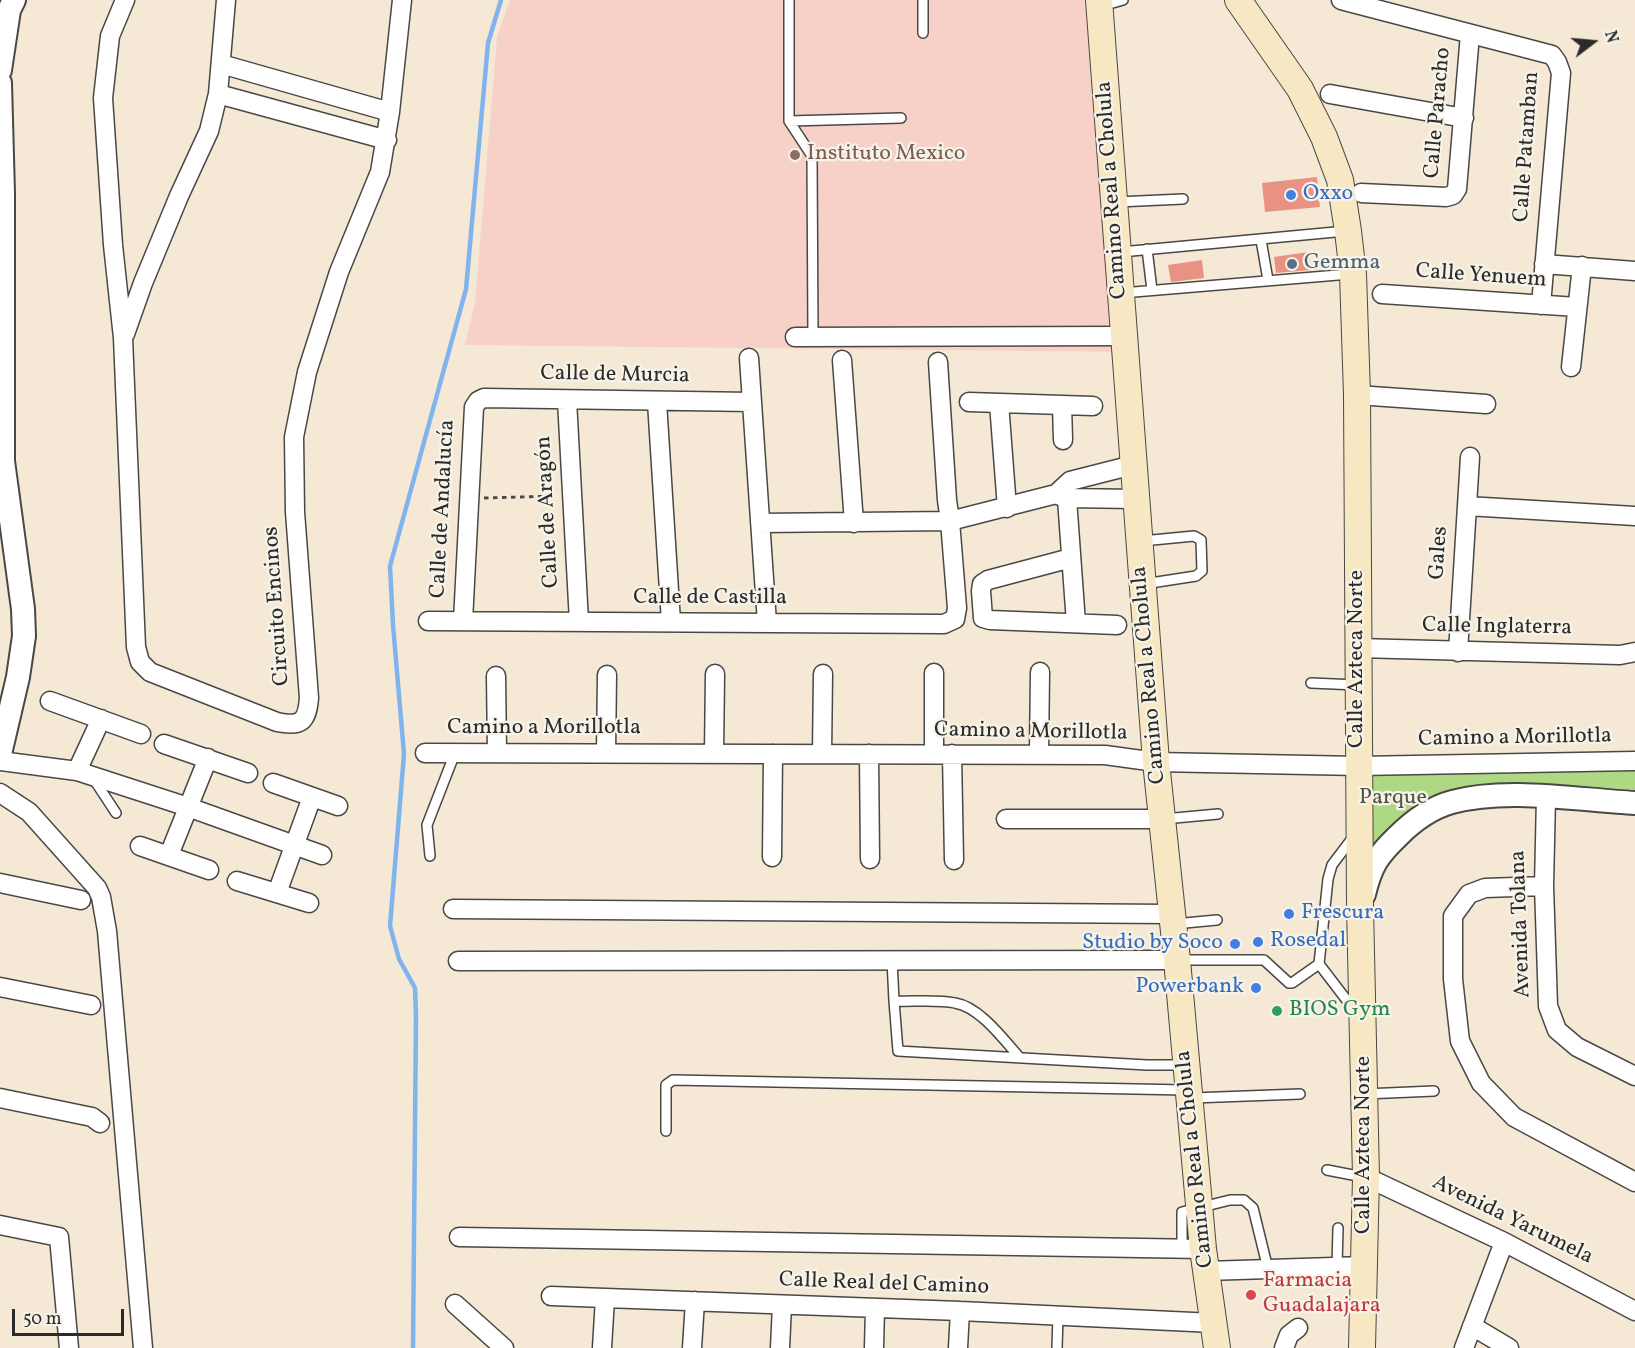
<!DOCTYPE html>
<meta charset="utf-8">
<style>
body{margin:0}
#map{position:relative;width:1635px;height:1348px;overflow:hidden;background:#f5e9d6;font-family:Vollkorn,serif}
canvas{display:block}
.north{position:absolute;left:1563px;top:12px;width:60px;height:60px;-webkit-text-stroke:4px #f7f3e8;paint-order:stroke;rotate:74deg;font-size:16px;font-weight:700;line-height:24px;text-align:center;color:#2b2b2b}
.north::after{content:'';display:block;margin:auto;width:21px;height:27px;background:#2b2b2b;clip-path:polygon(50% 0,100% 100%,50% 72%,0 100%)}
.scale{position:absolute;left:12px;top:1309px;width:112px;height:27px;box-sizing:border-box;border:3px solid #2b2b2b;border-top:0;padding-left:8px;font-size:18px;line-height:21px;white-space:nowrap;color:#2b2b2b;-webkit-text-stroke:4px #f7f3e8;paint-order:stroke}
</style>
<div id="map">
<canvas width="1635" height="1348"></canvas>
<div class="north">N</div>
<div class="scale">50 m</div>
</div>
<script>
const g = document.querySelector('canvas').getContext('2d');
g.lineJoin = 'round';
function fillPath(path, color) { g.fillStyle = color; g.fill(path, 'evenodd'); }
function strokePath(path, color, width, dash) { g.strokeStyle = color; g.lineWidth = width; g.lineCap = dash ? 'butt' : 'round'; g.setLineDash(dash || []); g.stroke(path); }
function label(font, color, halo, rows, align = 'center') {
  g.font = font + ' Vollkorn,serif'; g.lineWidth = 4.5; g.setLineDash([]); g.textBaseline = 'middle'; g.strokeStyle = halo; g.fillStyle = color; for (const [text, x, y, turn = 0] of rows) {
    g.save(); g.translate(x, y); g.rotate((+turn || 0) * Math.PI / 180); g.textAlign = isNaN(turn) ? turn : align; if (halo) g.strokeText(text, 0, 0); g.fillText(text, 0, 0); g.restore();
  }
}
const built = new Path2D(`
 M510,0H1090L1122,352L465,345L475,302L497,37Z`);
const green = new Path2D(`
 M1635,771V792L1447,798L1370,859L1369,774Z`);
const stream = new Path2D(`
 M413,1348L416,1016L415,988L399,959L390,926L404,754L393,625L390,566L466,289L488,43L501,0`);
const building = new Path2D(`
 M1317,177L1320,207L1265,212L1262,183Z
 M1308,252L1311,270L1276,273L1274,257Z
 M1202,260L1204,278L1171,282L1168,265Z`);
const path = new Path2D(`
 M484,498L556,496`);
const service = new Path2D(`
 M789,0V121L812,156L813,337
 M923,0V33
 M1102,6L1123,0
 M789,121L901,118
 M1117,202L1183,199
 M1261,240L1268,280
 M1147,249L1152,290
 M1121,252L1346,231
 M1122,293L1350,274
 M1142,541L1194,536L1201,540L1202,571L1196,576L1144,584
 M1311,683L1357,685
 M93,778L116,813
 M1164,819L1218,814
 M1354,836L1332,865L1328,879L1319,964L1355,1011
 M430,856L427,825L455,753
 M1174,924L1217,920
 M892,960L894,1001
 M1179,960H1264L1289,983H1292L1319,964
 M1020,1058C1004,1040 980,1007 955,1003C937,999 912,1002 894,1001L898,1051L1147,1065H1184
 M1365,1094L1434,1091
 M1192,1098L1300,1094
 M666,1131V1085L673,1080L1186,1090
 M1327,1170L1363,1177
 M1182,1249V1212L1230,1200H1244L1253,1208L1268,1269
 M1337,1267L1338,1228
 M1057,1348L1058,1316`);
const minor = new Path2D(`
 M125,0L110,36L103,98L113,245L123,338L136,647L140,662L150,672L277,722C301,727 307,722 309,698L295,512L294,437L307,372L339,272L380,172L390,112L402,0
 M1341,0L1552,55L1557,62L1561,73L1541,305
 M221,64L390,112
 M218,94L387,140
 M1330,94L1464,118
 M1361,193L1446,197L1453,195L1457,189L1470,34
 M1544,264L1635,271
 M1382,294L1577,307
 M125,334L143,283L179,196L209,131L218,94L226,0
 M795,337L1124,336
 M749,358L767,623
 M842,360L854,523
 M1571,367L1582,266
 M1357,395L1486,404
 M567,400L579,622
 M657,402L671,622
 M969,402L1093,406
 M999,403L1007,508
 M1062,405L1063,440
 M1066,485L1076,623
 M1057,495L1067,498L1136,499
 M1467,506L1635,516
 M760,523L950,521L1056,494L1070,481L1133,465
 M1071,558L988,580L982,584L981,591L983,618L990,620L1117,625
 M428,621L944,624L955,619L957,608L950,521L947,500L938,362
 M463,621L474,407L478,401L484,398L752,402
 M1358,648L1620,655L1635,652
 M1458,652L1470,457
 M496,676L497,753
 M50,701L141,734
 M164,744L248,773
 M425,753L1105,755L1156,762L1359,766L1635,761
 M606,753L607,675
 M714,754L715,674
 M822,754L823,674
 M869,754L870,859
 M934,754V673
 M952,754L954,860
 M1039,755L1040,672
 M0,761L77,771L188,807L322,855
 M77,771L101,719
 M273,783L338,806
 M0,793L29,812L97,888L101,897L107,931L143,1348
 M1546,797L1544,886L1548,1006L1557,1030L1577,1047L1635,1076
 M1006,819H1162
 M140,846L209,870
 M169,855L208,758
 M772,857L773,754
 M237,881L309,903
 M0,883L81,900
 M1544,886L1485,888L1469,894L1453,916V979L1460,1041L1481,1083L1514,1117L1635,1182
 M277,893L312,797
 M453,909L1171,914
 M458,961L1177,960
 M0,987L91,1005
 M0,1098L92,1117L100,1123
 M1366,1177L1504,1242L1635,1311
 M0,1225L59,1237
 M59,1237L69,1348
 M459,1237L1203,1249
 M1206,1271L1365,1266
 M551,1296L960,1311L1214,1323
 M455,1304L504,1348
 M1472,1326L1509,1348
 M602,1348L605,1298
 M692,1348L695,1301
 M780,1348L782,1305
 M874,1348L875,1308
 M958,1348L960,1311
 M1284,1348L1289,1335L1298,1328
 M1464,1348L1504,1242`);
const tertiary = new Path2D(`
 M0,70L9,10L14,0
 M0,83L3,193V461L23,609L24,636L18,677L0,754
 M1364,894C1371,866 1377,856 1398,836C1413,821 1430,808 1452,802C1506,787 1579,800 1635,803`);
const secondary = new Path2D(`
 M1099,0L1156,762L1177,960L1203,1249L1217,1348
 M1238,0L1300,89L1324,137L1340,180L1348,231L1353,274L1357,395L1360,907L1366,1177L1362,1348`);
const markers = [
 [795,155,6,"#8d6e63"],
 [1291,195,6,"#3f7fe0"],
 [1292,264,6,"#5c6f8a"],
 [1289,914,6,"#3f7fe0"],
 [1258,942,6,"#3f7fe0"],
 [1235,944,6,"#3f7fe0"],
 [1256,988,6,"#3f7fe0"],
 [1277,1011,6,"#2e9e5b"],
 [1251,1295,6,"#e0444e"]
];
const streetNames = [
 ["Calle Paracho",1439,113,-85],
 ["Calle Patamban",1528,147,-86],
 ["Camino Real a Cholula",1113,190,-94],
 ["Calle Yenuem",1481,277,4],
 ["Calle de Murcia",615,376,1],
 ["Calle de Andalucía",444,509,-87],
 ["Calle de Aragón",549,512,-93],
 ["Gales",1440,553,-86],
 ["Calle de Castilla",710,599],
 ["Circuito Encinos",278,606,-94],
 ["Calle Inglaterra",1497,628,1],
 ["Calle Azteca Norte",1358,659,-90],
 ["Camino Real a Cholula",1150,675,-95],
 ["Camino a Morillotla",544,729],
 ["Camino a Morillotla",1031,733,1],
 ["Camino a Morillotla",1515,739,-1],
 ["Avenida Tolana",1522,924,-92],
 ["Calle Azteca Norte",1365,1145,-90],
 ["Camino Real a Cholula",1196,1159,-96],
 ["Avenida Yarumela",1512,1221,26],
 ["Calle Real del Camino",884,1285,2]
];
const educationNames = [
 ["Instituto Mexico",807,155]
];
const shopNames = [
 ["Oxxo",1303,195],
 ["Frescura",1301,914],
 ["Rosedal",1270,942],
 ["Studio by Soco",1223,944,"right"],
 ["Powerbank",1244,988,"right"]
];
const serviceNames = [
 ["Gemma",1304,264]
];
const parkNames = [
 ["Parque",1393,799]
];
const leisureNames = [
 ["BIOS Gym",1289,1011]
];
const healthNames = [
 ["Farmacia",1263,1282],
 ["Guadalajara",1263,1307]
];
fillPath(built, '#f7d1c7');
fillPath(green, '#afd884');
strokePath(stream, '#81b3ed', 4.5);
fillPath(building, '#e99283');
strokePath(service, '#494845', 12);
strokePath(minor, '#494845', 21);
strokePath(tertiary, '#494845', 26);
strokePath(secondary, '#494845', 28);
strokePath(path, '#494845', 3, [4.5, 4.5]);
strokePath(service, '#fff', 9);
strokePath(minor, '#fff', 18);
strokePath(tertiary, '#fff', 22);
strokePath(secondary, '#f7e8c3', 26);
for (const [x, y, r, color] of markers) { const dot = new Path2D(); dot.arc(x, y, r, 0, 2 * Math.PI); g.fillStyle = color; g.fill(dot); strokePath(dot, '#f7f3e8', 2); }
label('22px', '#2b2b2b', '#f7f3e8', streetNames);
label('22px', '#785e54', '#f7f3e8', educationNames, 'left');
label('22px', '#366cbe', '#f7f3e8', shopNames, 'left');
label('22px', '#4e5e75', '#f7f3e8', serviceNames, 'left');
label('22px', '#4c5641', '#f7f3e8', parkNames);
label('22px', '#27864d', '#f7f3e8', leisureNames, 'left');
label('22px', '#be3a42', '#f7f3e8', healthNames, 'left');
</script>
